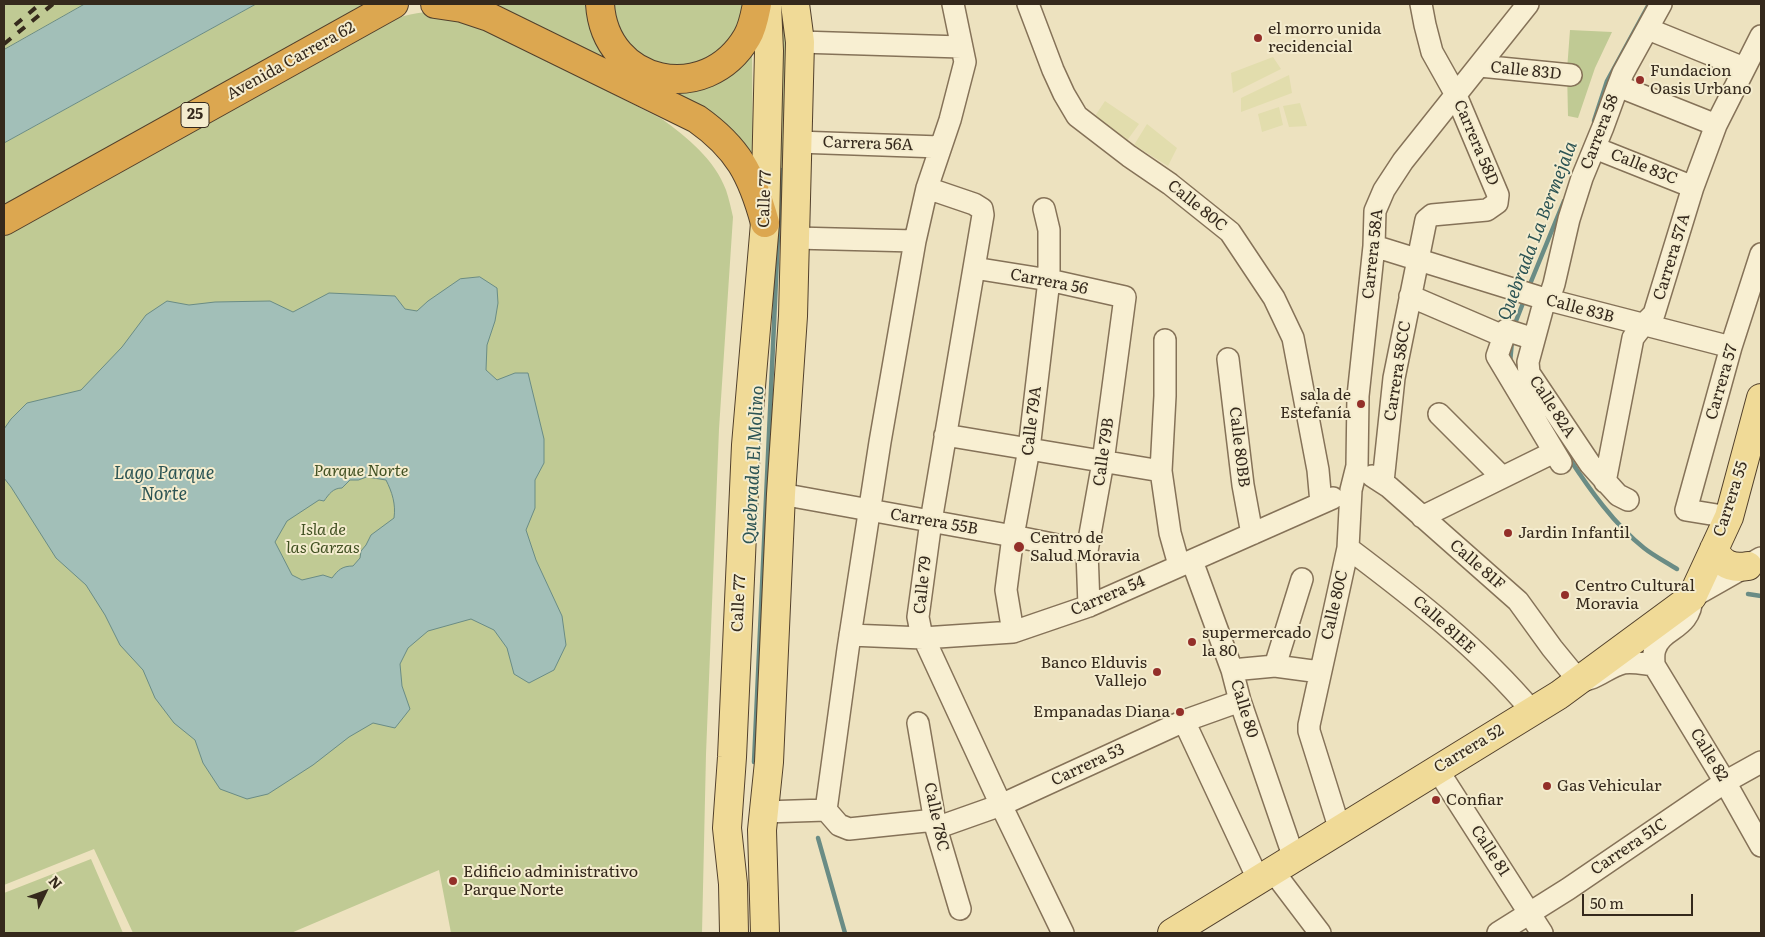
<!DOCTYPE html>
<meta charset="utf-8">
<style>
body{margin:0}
#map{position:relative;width:1765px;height:937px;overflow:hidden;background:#ede2bf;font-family:Literata,serif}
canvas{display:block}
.frame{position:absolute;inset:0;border:5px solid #35291c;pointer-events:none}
.north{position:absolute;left:20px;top:867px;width:50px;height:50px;-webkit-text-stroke:4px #f4ecce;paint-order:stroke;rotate:48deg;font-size:14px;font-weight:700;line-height:20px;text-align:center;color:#35291c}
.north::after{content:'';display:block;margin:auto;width:18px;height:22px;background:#35291c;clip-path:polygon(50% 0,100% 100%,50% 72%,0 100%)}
.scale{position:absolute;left:1582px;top:894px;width:111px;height:22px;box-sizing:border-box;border:2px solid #35291c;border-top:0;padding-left:6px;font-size:15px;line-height:18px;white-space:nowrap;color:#35291c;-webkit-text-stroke:4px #f4ecce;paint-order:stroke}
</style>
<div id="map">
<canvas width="1765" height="937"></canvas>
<div class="frame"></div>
<div class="north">N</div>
<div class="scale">50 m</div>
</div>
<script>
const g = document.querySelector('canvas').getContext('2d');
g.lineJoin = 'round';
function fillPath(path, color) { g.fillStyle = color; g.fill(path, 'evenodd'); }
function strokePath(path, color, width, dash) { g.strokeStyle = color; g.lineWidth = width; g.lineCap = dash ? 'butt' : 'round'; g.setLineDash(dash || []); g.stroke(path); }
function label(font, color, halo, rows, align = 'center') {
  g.font = font + ' Literata,serif'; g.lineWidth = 4; g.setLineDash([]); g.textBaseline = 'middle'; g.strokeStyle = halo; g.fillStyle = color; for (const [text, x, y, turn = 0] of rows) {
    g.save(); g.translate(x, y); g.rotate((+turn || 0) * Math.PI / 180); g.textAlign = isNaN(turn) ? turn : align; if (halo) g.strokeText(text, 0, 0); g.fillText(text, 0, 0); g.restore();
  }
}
const farmland = new Path2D(`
 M1273,57L1281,69L1233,93L1231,73Z
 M1289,75L1292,93L1241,112V98Z
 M1105,101L1139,124L1126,142L1093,119Z
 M1300,103L1307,126L1289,127L1283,106Z
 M1279,107L1283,125L1262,132L1258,114Z
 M1147,124L1177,148L1168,166L1134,145Z`);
const green = new Path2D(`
 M4,4H85L4,50Z
 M256,4H367L4,206V143Z
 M502,4H591L646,82L752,45L753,166L489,11Z
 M609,4H745L733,42L699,69L653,67L617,33Z
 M775,4H784L786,13L789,171L774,170Z
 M439,11L460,16L662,119C687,137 715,160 726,190C729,199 731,208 733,217L719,429L706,754L702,933H451L439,870L291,933H133L94,849L4,885V236L384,23C403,15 417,12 439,11Z
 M1570,30L1612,32L1595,68L1578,118L1568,116L1567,70Z
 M91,859L123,933H4V893Z`);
const water = new Path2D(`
 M85,4H256L4,143V50Z
 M480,277L497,288L498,303L495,321L487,345L486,370L497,380L515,373H528L544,439V463L535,480V508L526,530L536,560L562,616L566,645L554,670L529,683L514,674L507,648L494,630L471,619L428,631L408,648L400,664L402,686L410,709L395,728L373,723L349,737L313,765L268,794L247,799L220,789L203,763L195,740L174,723L155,698L143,670L120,645L105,615L86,585L56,558L11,487L4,478V429L11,419L27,403L81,390L122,347L146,315L167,301L189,305L215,302L270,301L293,312L329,293L395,296L405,309L417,311L428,301L460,279ZM367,477L386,480C392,492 396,504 394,518L371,535L366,545L361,551L360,558L353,566C342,566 338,570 332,578L323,575L302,580L292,575L275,542L287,521L319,500L324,501C329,494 333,488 342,488L350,480H358Z`);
const stream = new Path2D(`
 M1594,121L1607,81L1649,4
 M1528,289L1564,201
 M1514,326L1525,298
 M1510,363L1512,341
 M1569,458C1590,490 1614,524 1644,548C1654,556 1666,562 1677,569
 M1748,594L1761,596
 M754,762L781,170
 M818,838L845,933`);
const minor = new Path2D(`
 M1028,4L1053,70L1064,94L1077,116L1129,156L1170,184L1230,232L1274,298L1293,338L1318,470L1321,503
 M1648,29L1744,68
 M800,42L961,47
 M1480,66L1571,75
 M1618,86L1716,125
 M797,142L940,147
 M1595,148L1693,187
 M927,188L974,204L982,209L983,215L931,521L918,617L921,632L1001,805L1063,933
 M795,238L915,241
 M1374,246L1545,299L1731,347
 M974,268L1049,280L1125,297L1103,462L1087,551L1089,606
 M1410,296L1503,336
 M1534,339L1506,330L1497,356L1561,463
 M1165,340V396L1161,471L1170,533L1179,565
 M1228,359L1243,485L1252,534
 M1439,414L1502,477
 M945,435L1161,471
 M1372,476L1389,487L1518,601L1552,648L1579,681C1596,680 1607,667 1623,663C1633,661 1644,664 1654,665
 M1383,482L1394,378L1426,220L1432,215L1487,210L1497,203L1498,195L1455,93L1432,52L1425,25L1421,4
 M1605,482L1633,338L1643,325L1654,314L1693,187L1716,125L1761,36
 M781,494L1013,536L1087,551
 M1628,500L1618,495L1590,464L1529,373L1528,362L1545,299L1551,293L1554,284L1569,219L1582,178L1603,127L1618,86L1623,73L1661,4
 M1422,517L1554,452
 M1729,517L1686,510L1731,347L1761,254
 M1348,548C1413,597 1479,648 1532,711
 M1761,558L1692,597C1691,630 1662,627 1655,649C1653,654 1654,660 1654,665L1725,782L1761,846
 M1192,561L1232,670L1240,701L1294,858
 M1013,632L1006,590L1013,536L1029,449L1049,280V230L1044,209
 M850,635L923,638L1013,632L1089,606L1333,498
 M1275,666L1302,579
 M1232,670L1275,666L1320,672
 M1184,721L1258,879
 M918,723L936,828L960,909
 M1437,769L1542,933
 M826,810L848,649L880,442L915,241L927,188L950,120L965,62L953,4
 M826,810L839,825L849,829L935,820
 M764,812L826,810
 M936,828L1001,805L1184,721L1240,701
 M1340,830L1309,731V725L1348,548L1351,490L1357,466L1358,396L1374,246L1375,211L1384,190L1403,161L1528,4
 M1273,871L1320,933
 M1498,933L1568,889L1725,782L1761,762`);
const major = new Path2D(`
 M1714,549C1721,564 1732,569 1748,566
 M734,933L733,884L727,828L732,757L746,445L765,223L769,51L767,4
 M765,933L762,830L769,762L781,494L793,316L800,42L795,4
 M1172,933L1559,695L1692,597L1729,517L1761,398`);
const highway = new Path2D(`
 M435,4L462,8L489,17L697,119C738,148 752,175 765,223
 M600,4C605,85 706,107 747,37C753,27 755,14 757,4
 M4,221L394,4`);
const rail = new Path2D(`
 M15,25L40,4
 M4,44L53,4`);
const markers = [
 [1258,38,5,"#932f29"],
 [1640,80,5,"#932f29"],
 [1361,404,5,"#932f29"],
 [1508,533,5,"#932f29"],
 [1019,547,6,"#932f29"],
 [1565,595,5,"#932f29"],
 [1192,642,5,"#932f29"],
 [1157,672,5,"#932f29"],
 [1180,712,5,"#932f29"],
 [1547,786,5,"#932f29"],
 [1436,800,5,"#932f29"],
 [453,881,5,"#932f29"]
];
const shields = [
 [195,115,28]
];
const shieldNames = [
 ["25",195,115]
];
const poiNames = [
 ["el morro unida",1268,29],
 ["recidencial",1268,47],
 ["Fundacion",1650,71],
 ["Oasis Urbano",1650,89],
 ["sala de",1351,395,"right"],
 ["Estefanía",1351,413,"right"],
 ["Jardin Infantil",1518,533],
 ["Centro de",1030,538],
 ["Salud Moravia",1030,556],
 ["Centro Cultural",1575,586],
 ["Moravia",1575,604],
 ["supermercado",1202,633],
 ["la 80",1202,651],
 ["Banco Elduvis",1147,663,"right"],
 ["Vallejo",1147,681,"right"],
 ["Empanadas Diana",1170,712,"right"],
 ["Gas Vehicular",1557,786],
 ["Confiar",1446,800],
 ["Edificio administrativo",463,872],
 ["Parque Norte",463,890]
];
const streetNames = [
 ["Avenida Carrera 62",291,61,-29],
 ["Calle 83D",1526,71,6],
 ["Carrera 58",1600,132,-69],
 ["Carrera 58D",1476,143,67],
 ["Carrera 56A",868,144,2],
 ["Calle 83C",1644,167,22],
 ["Calle 77",765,199,-88],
 ["Calle 80C",1197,206,39],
 ["Carrera 58A",1373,254,-84],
 ["Carrera 57A",1672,257,-73],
 ["Carrera 56",1049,282,11],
 ["Calle 83B",1580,309,15],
 ["Carrera 58CC",1398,371,-81],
 ["Carrera 57",1722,382,-74],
 ["Calle 82A",1552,407,57],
 ["Calle 79A",1032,421,-83],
 ["Calle 80BB",1239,447,83],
 ["Calle 79B",1104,452,-82],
 ["Carrera 55",1731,499,-72],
 ["Carrera 55B",934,522,10],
 ["Calle 81F",1477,565,41],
 ["Calle 79",923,585,-84],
 ["Carrera 54",1108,596,-23],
 ["Calle 77",739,603,-87],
 ["Calle 80C",1335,605,-77],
 ["Calle 81EE",1444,625,42],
 ["Calle 80",1244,709,73],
 ["Carrera 52",1469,749,-31],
 ["Calle 82",1709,755,59],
 ["Carrera 53",1088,765,-25],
 ["Calle 78C",936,817,78],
 ["Carrera 51C",1629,847,-34],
 ["Calle 81",1490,851,57]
];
const parkNames = [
 ["Parque Norte",361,471],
 ["Isla de",323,530],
 ["las Garzas",323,548]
];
const waterNames = [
 ["Quebrada La Bermejala",1538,231,-69],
 ["Quebrada El Molino",754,465,-87],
 ["Lago Parque",164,474],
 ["Norte",164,495]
];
fillPath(farmland, '#e2ddad');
fillPath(green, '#c0ca94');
fillPath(water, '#a2bfb8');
strokePath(water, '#6a8c85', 1);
strokePath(stream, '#6a8c85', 4.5);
strokePath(minor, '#857258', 24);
strokePath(major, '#52402c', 30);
strokePath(highway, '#52402c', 30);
strokePath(minor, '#f8efd2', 21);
strokePath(major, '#f0da97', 28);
strokePath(highway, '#dca750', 28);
strokePath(rail, '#35291c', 4, [9, 9]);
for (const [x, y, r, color] of markers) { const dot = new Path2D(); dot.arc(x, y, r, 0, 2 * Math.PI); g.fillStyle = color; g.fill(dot); strokePath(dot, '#f4ecce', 2); }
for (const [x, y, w] of shields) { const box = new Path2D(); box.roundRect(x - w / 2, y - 12.5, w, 25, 4); g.fillStyle = '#f4ecce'; g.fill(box); strokePath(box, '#35291c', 1); }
label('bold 15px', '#35291c', null, shieldNames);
label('16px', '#35291c', '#f4ecce', poiNames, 'left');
label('16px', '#35291c', '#f4ecce', streetNames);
label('italic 16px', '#425123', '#f4ecce', parkNames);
label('italic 18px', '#2c5454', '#f4ecce', waterNames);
</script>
